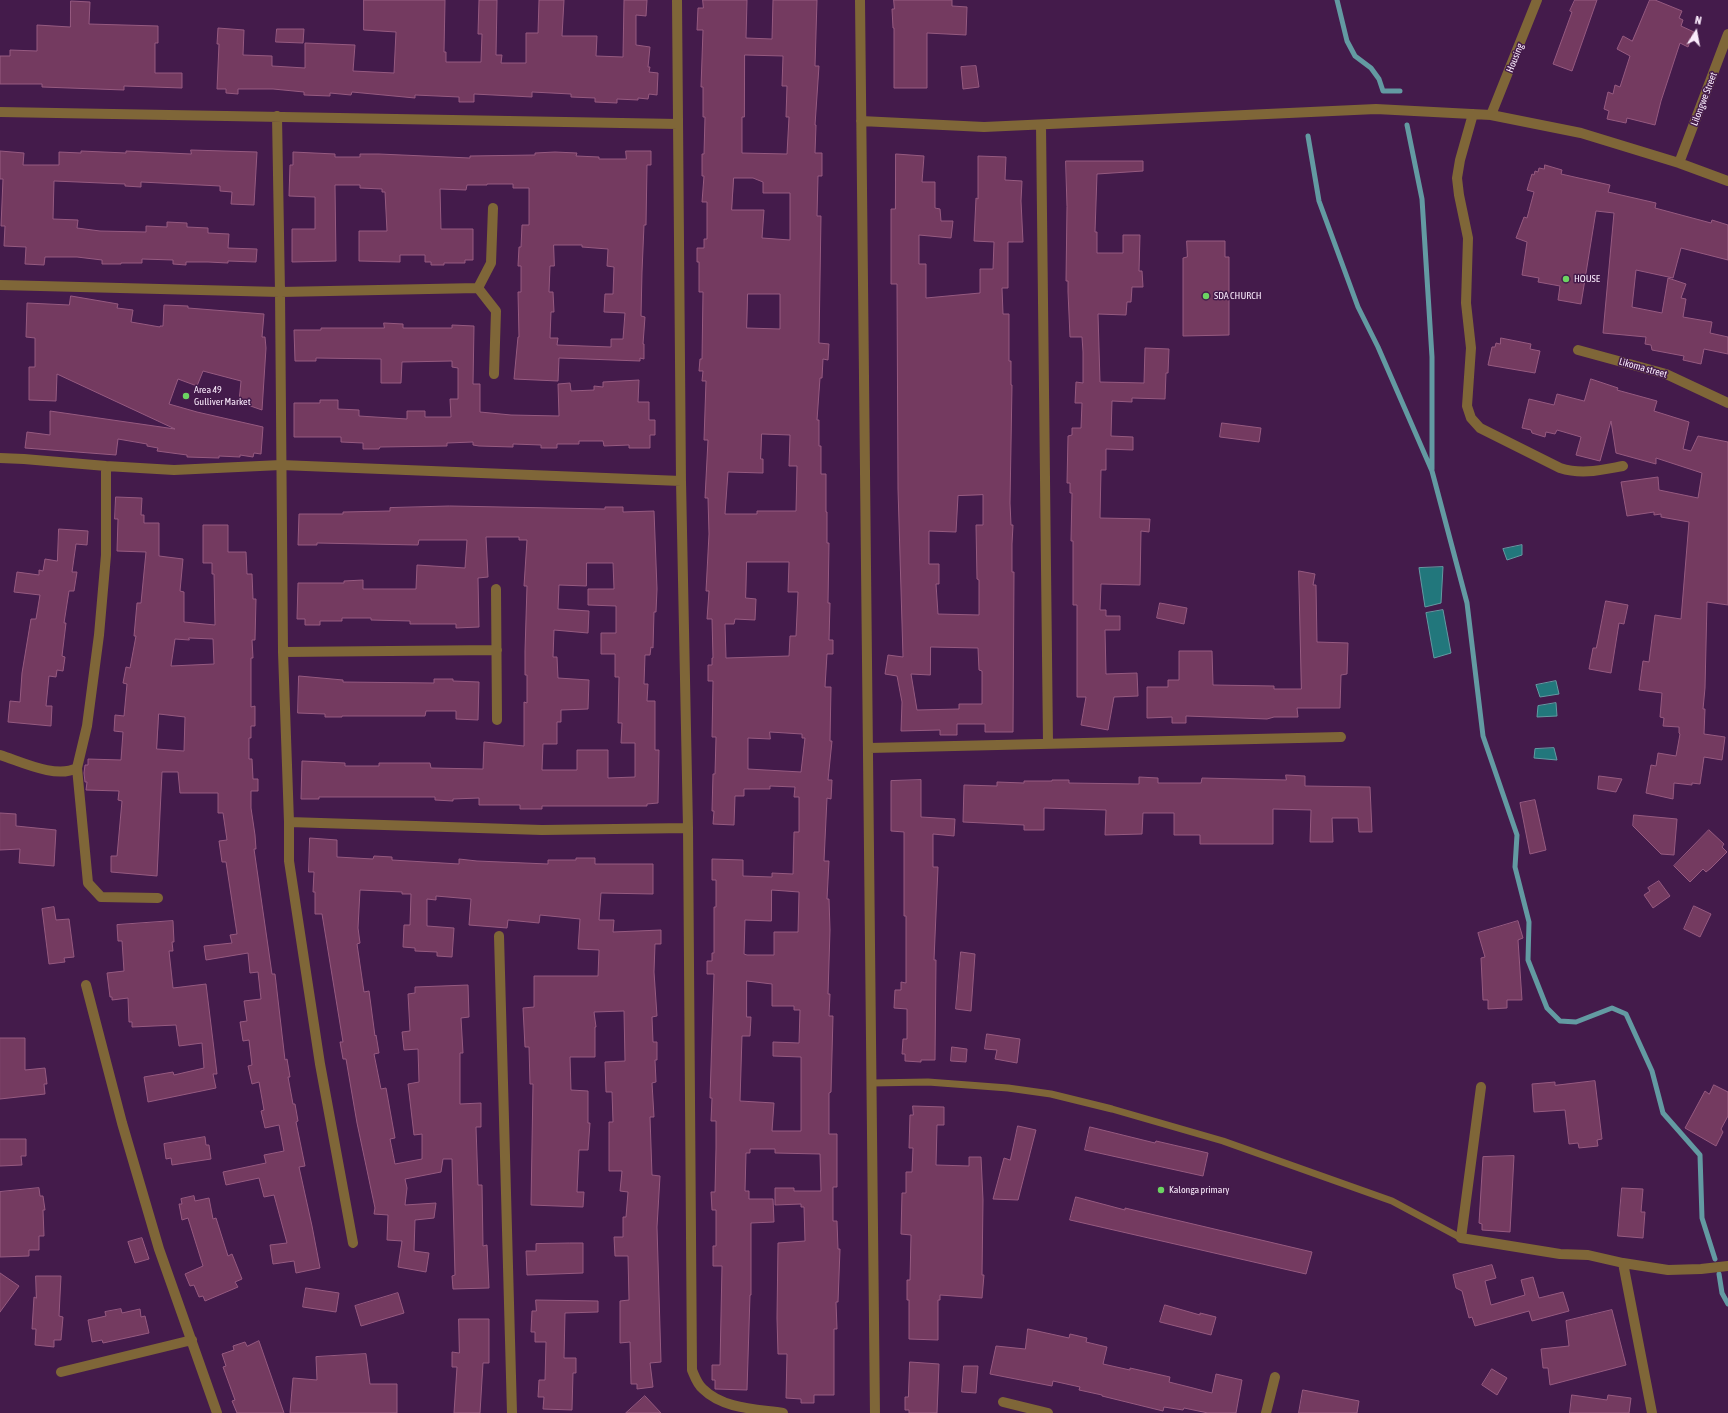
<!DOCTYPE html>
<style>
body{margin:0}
#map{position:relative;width:1728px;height:1413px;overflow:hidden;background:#441b4b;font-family:"Asap Condensed",sans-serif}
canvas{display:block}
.north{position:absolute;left:1676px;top:12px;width:40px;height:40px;-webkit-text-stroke:3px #441b4b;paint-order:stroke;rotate:11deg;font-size:11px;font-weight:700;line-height:16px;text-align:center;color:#faebfc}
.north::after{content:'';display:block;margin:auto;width:14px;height:18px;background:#faebfc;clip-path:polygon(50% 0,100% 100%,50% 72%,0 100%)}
</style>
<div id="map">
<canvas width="1728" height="1413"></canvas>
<div class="north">N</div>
</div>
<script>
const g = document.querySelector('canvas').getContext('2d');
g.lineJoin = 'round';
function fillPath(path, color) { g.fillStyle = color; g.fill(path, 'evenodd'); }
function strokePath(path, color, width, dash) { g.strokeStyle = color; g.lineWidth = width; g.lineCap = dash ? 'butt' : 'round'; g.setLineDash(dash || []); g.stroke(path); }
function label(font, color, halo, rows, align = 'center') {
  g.font = font + ' "Asap Condensed",sans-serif'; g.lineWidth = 3; g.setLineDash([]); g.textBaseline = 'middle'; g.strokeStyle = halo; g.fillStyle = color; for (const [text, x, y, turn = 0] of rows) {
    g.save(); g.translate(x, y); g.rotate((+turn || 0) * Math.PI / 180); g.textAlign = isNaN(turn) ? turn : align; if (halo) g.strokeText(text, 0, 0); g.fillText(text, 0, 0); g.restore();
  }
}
const water = new Path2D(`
 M1522,545V555L1507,560L1503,549Z
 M1443,567L1441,603L1425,607L1419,568Z
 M1443,610L1451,653L1434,658L1426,613Z
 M1556,681L1559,694L1540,697L1536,685Z
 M1556,703L1557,716L1537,717L1538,706Z
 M1554,748L1557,760L1534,758L1535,749Z`);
const stream = new Path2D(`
 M1337,0L1347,41L1355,56L1371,68L1379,79L1383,91H1400
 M1407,125L1422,199L1432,357V469
 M1308,136L1319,201L1358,307L1378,347L1432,471L1467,603L1483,736L1517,835L1515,867L1529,922L1528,960L1547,1008L1560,1021L1576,1022L1612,1008L1626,1014L1652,1071L1663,1113L1700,1155L1702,1218L1715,1259
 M1719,1274L1722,1293L1728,1304`);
const building = new Path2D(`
 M364,0H445L444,52H446V62H481L482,34H478L479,0H497L496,55H502L501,63H526V33H538L539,0H564L562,36H597L596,56L623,57L624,0H647L646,16L636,15V45L650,47L648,67H650L649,72L658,73L657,95L649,94L648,99L638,98V100L617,99V103L595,102V98L571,97V94L532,92V97L474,94V102H459V97L415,95V98L352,92L351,95L330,93V96L304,95V92L273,89H238V94L226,93V89H217L219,44H217L218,28L244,30L243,55L272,56V66L305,68V43L355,45L353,71L394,73L396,32L364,30Z
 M703,0H747L746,38L772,39L773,0H817L815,66H819L815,125H816L815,153H822V176H818L817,216H821L819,343L829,344L828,360L823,359L822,378H820L817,420H819V446H821V474H826V512H827V543H829L828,603H830L829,640H833V654H827L825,687H831L830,741H832L828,780H832L831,799L827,798L824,861H829L827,899H829L830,930L828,994H830L829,1016H833L831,1092L829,1093V1134H837V1187H833V1221H837L838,1249H840L838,1302H836L837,1329H834V1395H814V1403H801V1399L786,1398L787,1354H778L777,1318L778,1243L805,1241L804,1207H801V1204L775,1205V1188H794V1191H821L820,1154L775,1153V1149H750V1153H746L745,1191H749V1199H773L774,1222L751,1223V1295H750L747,1390L715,1389V1380H712V1365H720L722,1266H713V1246H716V1210H712L711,1192H715L716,1148V1121H711L712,1098H710L714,974H707V961H712V953H714V907H716V880H712V859L743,860V876L772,877V873L793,874L794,832H799V797H794L795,787L770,786V789H744V796H735L734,825L713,824L714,811H712L713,774H715L716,737H712L713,681H708V665H712V658H713L712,619H707L709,591H706L709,534L708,498H705L708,440H704L706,381H702L703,371H699L700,359H702L703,292H699V262H697V248H704V239H707V202H702L704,176H702V154H704L705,117H703V87H701L703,30H697L698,8H703ZM745,55L783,56L782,86H787L786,117H789L787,154L742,153V117H744ZM734,178H753L763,182V193H790V240L762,238L764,210H732ZM748,294H780V329L747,328ZM762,434L790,435L789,466H797L796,511H757V514H725L728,472L763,473V459H761ZM747,562H789L788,592H798L796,636H790L789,656L726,658L725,624H734L735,619L755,620L756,599L746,598ZM770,732L802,734V738H805L801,772L748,769V738L770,739ZM772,890L799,892L798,932H774V955H747L744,954L745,920L771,921ZM747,981L772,984V1006H794V1010H800L799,1043L773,1042V1056L801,1057V1131H772L774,1103L740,1101L742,1036H750L751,1017H747Z
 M894,0H952V6L967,7L966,35L927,33V88H894V28H893L892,9H894Z
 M1575,0H1597L1572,71L1553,64L1572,12L1570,11Z
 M1650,0H1655L1682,11L1679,18L1683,20L1681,26L1694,32L1688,47L1680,43L1661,101L1655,125L1627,118L1626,123L1607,119L1609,111L1604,109L1608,92L1613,94L1615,85L1620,87L1630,56L1617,49L1623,36L1632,41Z
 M71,1L90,2L89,24L158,26V43H155V73H182V88L124,86V90L42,87V84H0V56H10V50L37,51V25L70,27Z
 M277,29H304L303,43L276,42Z
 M976,66L979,87L963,89L961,67Z
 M191,150L257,152L254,205L231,204L232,192L220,191V186L141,182V187L125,186V184L54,181L53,219L78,220L77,228L100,231L146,232V226L167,227V222L187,223V227L208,228V233L229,234L228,248L257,249L256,262L228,261V263L208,262H186V265L173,264V260L142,259V263H121V264H102V260L77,257H45L44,265L25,264L26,247L4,246L5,226H1L3,179H0V151L24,153L23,165H59V152L81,153V151L126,153V151L191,154Z
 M626,151H651V165H647L646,225H644L642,272L641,316L645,317L643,344H644V359L640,358V361L559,358L558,381L514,379L518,337H519L518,292H521V266H518L519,247H521L522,225H529V188H513V184H487V185H467L466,190L440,189L441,229H473V260H465V263H444V265H431V262H425V255H400V262L359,261V231H387L385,192H382V189L360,188V185H335L336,261L292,262V229H315V197L289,196L290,165H293V152L335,154V157H360V154H379L470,158V156L535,155V153L555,152L577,153L576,156L599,157V159H626ZM554,245H582V247L608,249L607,266L614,267L613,294H605L604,312L625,313L623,339H611V347L557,345L558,338H550L551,312H554L553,292H549L550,266H554Z
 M896,154L924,156L922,182H935V208L940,209L941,221H953L951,238L919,235V264H926V298L980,293V269H993L994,242L974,241L976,198L978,199V156L1006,157L1005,180L1022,181L1021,201L1023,242H1008V288H1002L1003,314H1009V361H1011V385H1012L1010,503L1011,525H1013L1012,544V572H1014L1013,732H985V724H957V735H940V730L901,731L902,702L897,676L885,674L888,655L903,657L898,489L897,284H891V209H895ZM983,495V525H976L977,579L979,580V615L938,614L936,584H939V564H929V531L956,532L958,496ZM931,647L978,648L979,670L982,671V704H959V709L917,710L911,674L930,675Z
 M1066,161H1143V171L1097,174L1095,232H1097V253H1123V235H1140L1139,271H1142L1143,287H1132L1131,302H1127L1126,315L1098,314L1100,382L1144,383L1145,348L1169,349L1168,373H1166L1165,399L1132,398V402L1112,401L1111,436L1133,437V450L1106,449V470H1101L1100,518L1150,519L1149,532L1141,531L1140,585L1101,584L1100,610H1106V616H1120V630H1105L1106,674L1137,673L1138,696L1114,697L1108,730L1081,725L1086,697H1077V605H1073V541H1071L1072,493H1070V483H1067L1068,436L1072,435V428H1081L1082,403H1075L1076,382L1083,383V352L1082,337H1070L1068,292V281H1066L1067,207Z
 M1545,165L1562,170L1561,174L1610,185L1608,192L1656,203L1655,208L1711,223L1712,220L1728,225V260L1681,248L1673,278L1636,270L1632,307L1662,313L1668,278L1686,284L1681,298L1686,299L1683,317L1712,322L1710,333L1728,337V354L1704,349L1701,364L1683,360L1684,356L1652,350L1651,345L1645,344L1646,337L1603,333L1614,213L1596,211L1581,304L1558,300L1560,286L1538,282L1539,278L1522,275L1527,242L1516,238L1524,217L1527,218L1534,192L1527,190L1532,174L1534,175L1535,171L1538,172L1539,168L1544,169Z
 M1187,241H1225V257H1229V335L1183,336V258L1187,257Z
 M71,296L118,304L117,308L133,310L131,322L160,327V326H163L164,305L188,306V308L264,314L262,337H265L266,348L262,410L239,402L241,381L203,371L197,386L178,379L169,404L197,412L263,427L261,454L254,453L253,457L240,455V457L219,456V458L187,457V455L157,451L158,448L147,446V444L118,439L116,455L25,448L27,432L50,435V411L175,429L57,374L56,401L29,400V367H35V338L26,337L27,303L69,305Z
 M384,323L403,324V328H452V325L474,326L473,384H480V412L511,415L559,416L558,384L570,383L571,391L594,390V386L603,387V382L639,380L638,402H649V420H655V435H650V448H629V445L604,446L603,441H579V444H557V448H541V445L513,444V447L479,446L473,445V442L447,443V446L380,447L379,449H363V443L341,442V437H294V403H320V400H338V409L359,410V416L407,419V411H425V417H451L450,399H458V368L452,367V361L402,362L401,383H381V359L316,358V361H295L294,330H321V328H384Z
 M1501,338L1531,344L1530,349L1540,351L1535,373L1488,365L1492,347H1495L1496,343L1500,344Z
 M1591,379L1618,388L1617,390L1657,401L1654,411L1689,422L1683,449L1691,451L1698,436L1728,442V605L1707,602L1705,688L1703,709H1705L1704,734L1725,737L1722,760L1704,757L1700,784L1692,783V785L1674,783L1673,799L1646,793L1651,765L1656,766L1658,753L1676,756L1680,734L1679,733V727L1663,726L1664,718L1660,717L1662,693L1639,690L1643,661L1649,662L1655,615L1681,619L1689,522L1661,517V514L1654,515V512L1627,516L1621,482L1658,477L1659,490L1698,498L1702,473L1656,458V464L1616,453L1611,421L1600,461L1576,455L1581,437L1557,430L1555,434L1546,432L1545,437L1532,433L1531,430L1522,428L1529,399L1554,405L1557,394L1584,401Z
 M1222,423L1261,428L1259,442L1220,437Z
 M116,497L142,498L141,515H144V523H159V556L183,559L180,591L184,592V622L215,625L214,574H212V563H203V525H228V552H246L247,574H252L253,599H256L255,640H252L253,658H251V707L255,706V726H251V738H249V759H252L253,779H258V791H251V808L255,835L256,849H254L272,974H275L285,1060L287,1059L290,1077H288L293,1104H295L298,1121L296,1122L305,1166L299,1167L312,1226L320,1268L296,1273L294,1261L273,1264L270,1245L287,1243L274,1195L264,1197L259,1178L226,1185L223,1172L266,1163L264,1155L284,1151L279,1125L265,1128L261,1111L264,1110L259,1082L252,1084L248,1066L252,1065L249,1040L243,1041L240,1022L247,1021L244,1001L261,999L258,972L250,973L248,953L206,960L204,946L232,943L230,935L237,934L226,862H222L219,841L227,840L223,813H218V793H180L178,772H162L157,876L111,872V856H117L122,801L118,800L119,791L86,790L87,782H85L84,773L85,765H88V759L121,760L123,732L114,731L115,715L124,716L127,684L123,683L126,667L130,668L136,636H134L137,603H141L146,552L117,551L118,519H115ZM189,638L213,639L214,664L171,666L175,639L189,640ZM159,714L185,717L184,751L157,749Z
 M450,506L605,509V507H623V512L654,511L657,589L656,612H654L653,648L651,647L650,655H645L644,684H648L647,701H655V750H659L658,803L647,804V806H542V809H520V805H479V798L453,799V801L435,800V797H319V799H301L302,761L345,763V766H379V763H430L431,768L483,769L484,742L524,746V702L527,703V675H525V651L527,586H524L527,540H519V537H486L488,577L478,578L479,627L456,628V624H410V621L371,620V618H342V621H320V625H305V619H297L298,583H344V581L363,580V589H416L417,565L465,568L467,540H419L418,545L317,543V545H298L299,514H343V512L390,511V508ZM587,563H613L614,589H588V605L616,606V633H601V654H615V677H619L618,723H622L621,743H635V777L608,778V750H577V770H542L543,744H557V722H561V710L588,709L589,680L558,678L557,657H553L554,630L588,633L589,611L558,609L559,585L586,586Z
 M59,529L88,531L87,545L76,544L72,572H77L74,591H69L64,623H66L62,656L65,657L63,671L57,670L56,677L49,676L46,706H52L51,726L8,722L10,701L20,702L22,673L31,619H36L40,595L14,592L17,572L39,575V570L43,571L45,559L57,561Z
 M1299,571L1315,574L1313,585H1316L1317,642L1348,643L1347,674L1341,675L1340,708H1297L1298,717H1274L1267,719L1186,716V723H1172V717L1147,718V687H1168V680H1179V651H1212L1213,685L1274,686V689H1301Z
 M1606,601L1628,605L1624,624L1619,623L1611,673L1589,669L1593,648H1596Z
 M1160,603L1187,608L1184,624L1157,618Z
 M299,676L343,680V682L434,683V679H453V681L479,682L478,720L456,719V711H426L425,716H342V717H325V714L298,713Z
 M1286,775L1305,776V786L1370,787L1372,832H1359L1358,818H1332L1333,842H1310L1311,810L1273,809V844H1200V835H1174V813H1143L1142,834L1105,835L1106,810L1044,808V830H1024V825L963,822L964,785L997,786V782L1024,783V781H1052V780H1069V783L1139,784V777L1158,778V783H1201L1202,778L1286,780Z
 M1599,776L1622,779L1616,792L1598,789Z
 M921,780V817L955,819L954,836L933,834V867H938L934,960H936L935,1060H921V1062L905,1061V1054H902L903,1039H907V1009L894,1008L895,990H901V982L906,983V916H904V832L891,831V781Z
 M1535,800L1546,850L1530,854L1520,803Z
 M0,813L16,814V826L56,830L54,866L19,863L20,849L0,850Z
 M1634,815L1677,819L1674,855L1661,854L1633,826Z
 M1709,830L1724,844L1722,847L1727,852L1711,868L1706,872L1703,869L1690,882L1674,866Z
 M310,838L337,840V857L373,859L374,856L392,857V860L459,864V859L477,861L548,864V860H576V858H595V864H653V894L601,893L599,920H614L613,932L661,930V944H655L654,972L657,1016L652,1017L653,1042H657V1060H655L656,1082L652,1083L654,1117H650L652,1175L660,1176L657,1227L661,1362L650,1363L653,1387L637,1389V1384H631L630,1342L620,1343V1301L629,1300L628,1256H615L614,1237H623V1217H626L628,1192L620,1191L622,1171H609V1122H613L612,1092H606L605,1062L625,1061L624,1011L594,1012L596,1027H595V1057H570L571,1090L588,1091V1123H590L588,1150H579L577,1192H584L583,1207L531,1205L533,1084H530L529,1047H525L523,1008L534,1007V976H598L599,950L578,949L580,919L540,915L539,923L508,920L507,928L469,925L471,899L436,896V900L427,899V926L454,928L452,957L437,956V952L415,951V948L403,947L404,925H410L411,894H402V892L360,890L358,928L360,943L357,944L364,992L369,991L375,1036L376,1035L379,1053L374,1054L381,1089L386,1088L395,1138L390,1139L395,1164L422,1159V1134L414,1135L408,1084L419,1082L418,1049L404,1050L402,1032L410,1031L408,994L415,993V987L468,985L469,1017L461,1018L463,1053H460V1104L481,1103V1127H476L478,1185H482L483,1246L487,1245L489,1288L453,1289L452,1276L455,1275L452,1159H443L441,1172L405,1179L407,1188L405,1205L436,1203L434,1218L415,1220L414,1251L429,1253L426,1272L398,1267L402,1241L387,1240L388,1215L374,1214L375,1208L357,1123L346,1059H343L340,1042H343L322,914H315V892H313L314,872H309Z
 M1659,881L1670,896L1653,908L1644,895L1650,891L1648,888Z
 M1694,906L1711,914L1700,937L1684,929Z
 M54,907L56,920L69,919L74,957L64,958L65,962L49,964L42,909Z
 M173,921L174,942H172L173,951H169L173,988L206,984L217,1074H213L216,1088L148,1102L144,1077L173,1072L174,1075L204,1068L202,1043L179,1046L176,1025L132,1027V1022H129L128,998L112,1000V997H110L107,973L124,971L122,941H118L117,925Z
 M1518,921L1523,938L1518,940L1522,1000H1507V1008L1488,1009V1000H1483L1481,958L1485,957L1478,933Z
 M961,952L975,954L971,1011L956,1009Z
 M987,1034L1020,1039L1017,1063L995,1059L997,1050L985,1049Z
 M0,1038H25V1070L45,1068L47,1084H44L45,1094L0,1099Z
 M952,1047L967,1049L966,1062L951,1061Z
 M1595,1081L1602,1139L1597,1140L1598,1146L1579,1148L1578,1143L1569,1144L1565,1110L1534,1112L1532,1084L1555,1082V1085Z
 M1714,1085L1728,1092V1116L1721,1129L1723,1132L1716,1146L1685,1128L1705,1091L1709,1094Z
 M913,1106L944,1107V1125H937L936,1165L969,1166V1157H981L983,1200L982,1275H984L982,1298L940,1295V1300H938V1340L909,1339V1300H907V1280H910L911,1235L901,1234L902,1193H906V1172H912L913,1148H909L910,1115H913Z
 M1018,1126L1036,1130L1018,1200L993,1199L1004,1158L1010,1160Z
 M1090,1127L1155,1143L1156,1141L1208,1153L1203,1176L1085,1150Z
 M205,1137L206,1145H209L211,1159L172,1165L171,1158L166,1159L164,1144Z
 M0,1139H26V1156H21L22,1165L0,1166Z
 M1514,1156L1510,1232L1482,1230V1224L1479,1223L1483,1157Z
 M39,1188L40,1196H43L45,1210H43L44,1236H39V1250H29V1256L0,1257V1192Z
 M1622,1188L1643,1189L1641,1212H1645L1643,1238L1618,1236Z
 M194,1196L195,1201L209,1198L213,1219L216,1218L228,1256L232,1254L242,1279L235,1282L238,1287L205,1301L203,1296L199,1297L194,1285L190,1286L185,1274L203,1266L188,1218L182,1220L179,1204H182L181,1199Z
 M1076,1197L1125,1210V1208L1312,1252L1306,1274L1070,1220Z
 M142,1238L149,1259L135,1263L128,1242Z
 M570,1243H583V1273L527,1275L526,1251H536V1244Z
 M1492,1265L1496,1278L1485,1281L1491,1305L1525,1295L1521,1280L1533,1277L1539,1298L1563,1292L1569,1311L1532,1321L1529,1311L1475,1326L1472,1317L1469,1318L1462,1291L1456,1288L1453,1275Z
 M0,1273L19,1286L0,1312Z
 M36,1276H61L59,1316L63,1317L61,1340H54V1347L35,1345L36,1329H32L34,1297L36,1298Z
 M306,1288L339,1293L336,1312L303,1307Z
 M398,1293L404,1313L361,1326L355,1306Z
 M536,1300L598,1301V1312L565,1313L564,1358H576V1373H573L572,1410L543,1409L544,1397H538L539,1380H545L546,1342H535V1332H531L532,1311H536Z
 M1165,1305L1200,1315V1313L1216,1317L1211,1335L1160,1322Z
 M121,1309L122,1313L140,1309L141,1317L145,1316L149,1333L103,1343L102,1340L92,1342L88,1320L106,1316L105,1312Z
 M1612,1310L1626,1365L1550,1385L1548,1368H1543L1541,1349L1569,1346L1566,1321Z
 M459,1319H489V1363H483L480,1413H454L457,1367H452V1352L459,1353Z
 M1028,1329L1069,1338L1070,1334L1087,1338L1086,1342L1107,1347L1103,1364L1130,1370V1368L1170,1377L1169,1382L1193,1388L1212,1393L1216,1374L1242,1380L1236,1413H1208L1184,1408L1183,1410L1164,1407L1163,1411L1102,1396V1395L1079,1390L1080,1387L1053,1381L1052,1386L990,1374L996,1346L1025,1349Z
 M259,1341L284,1413H237L232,1401L235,1400L223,1367L226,1366L222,1354L234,1350L233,1346L245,1342L247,1346Z
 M366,1354L370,1384H397V1413H290L293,1378L317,1380L316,1357Z
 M910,1362L939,1364L937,1413H909V1410H905V1397H908Z
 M964,1366H978L976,1393L962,1392Z
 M1492,1369L1507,1378L1497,1395L1482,1385Z
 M1303,1390L1359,1401L1357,1413H1299Z
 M1572,1395L1607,1400L1608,1395L1631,1398L1629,1413H1570Z
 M645,1396L661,1413H626Z`);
const service = new Path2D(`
 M872,1083L928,1082L1008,1088L1051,1094L1112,1109L1223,1141L1392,1201L1461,1238`);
const minor = new Path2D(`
 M677,0L681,481L688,828L692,1370C695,1377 697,1384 703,1389C723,1409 757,1409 783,1413
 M860,0L875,1413
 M0,112L678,124
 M1473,114L1460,160L1457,178L1459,195L1468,238L1466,303L1471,348L1467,406L1471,418L1480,428L1560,468C1582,475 1601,470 1623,466
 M1491,115L1537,0
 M277,116L280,292L283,652L289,822V861L320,1064L353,1243
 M861,121L984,127L1376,109L1491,115L1581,133L1679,163L1728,181
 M1041,125L1048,743
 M1679,163L1728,34
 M0,285L280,292L478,288L491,263L493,208
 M478,288L496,311L494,374
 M1578,350L1666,374L1728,403
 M0,458L24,459L106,466L174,470L281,465L681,481
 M106,466V555L99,635L87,726L77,768L88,883L101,897L158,898
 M496,589L497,720
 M283,652L497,650
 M869,748L1341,737
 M0,755C22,762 56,779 77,768
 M289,822L542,830L688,828
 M499,936L512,1413
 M86,985L122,1123L159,1249L217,1413
 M1481,1087L1461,1238L1560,1254L1588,1255L1623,1263L1668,1270L1701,1269L1728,1266
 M1623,1263L1652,1413
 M61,1372L192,1340
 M1003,1402L1048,1413
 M1266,1413L1275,1377`);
const markers = [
 [1566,279,4,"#6cd362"],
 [1206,296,4,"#6cd362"],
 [186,396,4,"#6cd362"],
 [1161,1190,4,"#6cd362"]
];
const streetNames = [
 ["Housing",1515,58,-68],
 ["Lilongwe Street",1704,99,-69],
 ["Likoma street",1643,368,16]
];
const poiNames = [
 ["HOUSE",1574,279],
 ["SDA CHURCH",1214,296],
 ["Area 49",194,390],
 ["Gulliver Market",194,402],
 ["Kalonga primary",1169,1190]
];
fillPath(water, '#22777c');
strokePath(water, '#639aa2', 1);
strokePath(stream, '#639aa2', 5);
fillPath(building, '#743a60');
strokePath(building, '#965a80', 1);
strokePath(service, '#7f6638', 7);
strokePath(minor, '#7f6638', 10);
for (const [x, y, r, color] of markers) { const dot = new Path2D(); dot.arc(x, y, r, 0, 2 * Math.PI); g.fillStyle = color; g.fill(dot); strokePath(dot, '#441b4b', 1.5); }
label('10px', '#faebfc', '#441b4b', streetNames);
label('10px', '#faebfc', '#441b4b', poiNames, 'left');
</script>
